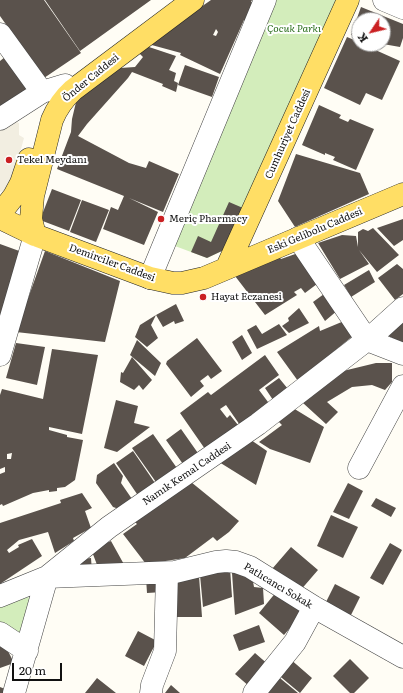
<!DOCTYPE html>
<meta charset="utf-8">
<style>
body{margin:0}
#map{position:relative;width:403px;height:693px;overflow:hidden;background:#fffdf5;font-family:Literata,serif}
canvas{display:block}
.north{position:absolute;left:351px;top:12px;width:40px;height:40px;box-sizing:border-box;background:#fff;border:1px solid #a0a0a0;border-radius:50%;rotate:235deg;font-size:11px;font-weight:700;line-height:16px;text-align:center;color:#111}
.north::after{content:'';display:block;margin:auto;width:14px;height:18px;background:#ca2022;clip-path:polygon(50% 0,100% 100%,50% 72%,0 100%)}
.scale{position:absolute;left:12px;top:663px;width:50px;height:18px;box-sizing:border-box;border:2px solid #111;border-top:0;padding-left:5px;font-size:12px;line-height:14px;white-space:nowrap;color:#111;-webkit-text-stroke:3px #fff;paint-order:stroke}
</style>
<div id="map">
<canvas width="403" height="693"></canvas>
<div class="north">K</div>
<div class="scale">20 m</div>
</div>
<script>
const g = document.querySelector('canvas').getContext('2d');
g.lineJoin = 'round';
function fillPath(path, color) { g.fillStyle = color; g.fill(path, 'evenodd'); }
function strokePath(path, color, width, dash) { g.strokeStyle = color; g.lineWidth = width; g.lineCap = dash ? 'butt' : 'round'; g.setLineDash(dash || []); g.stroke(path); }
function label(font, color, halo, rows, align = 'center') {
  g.font = font + ' Literata,serif'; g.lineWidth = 4; g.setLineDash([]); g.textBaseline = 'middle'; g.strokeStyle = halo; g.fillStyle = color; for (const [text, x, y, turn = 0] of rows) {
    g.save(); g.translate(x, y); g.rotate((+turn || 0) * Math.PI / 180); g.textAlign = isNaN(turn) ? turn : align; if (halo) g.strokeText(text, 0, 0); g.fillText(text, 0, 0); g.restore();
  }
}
const green = new Path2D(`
 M275,0H338L224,250L207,258L175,246Z
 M34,597L22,637L0,625V603L11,598Z`);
const plaza = new Path2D(`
 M13,120L19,123V135L24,138L12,182L6,190L0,192V128Z`);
const building = new Path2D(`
 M0,0H44L81,53L44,78L0,16Z
 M45,0H151L80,51Z
 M211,0H252L251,2L253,3L247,21L244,20L220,74L180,55L181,53L148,44ZM216,29L218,32L216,36L213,35Z
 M361,7L403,24V38L400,47L383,44V20H359V36L351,35Z
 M347,37L359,42V44H362L400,61L382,100L366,93L360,105L324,88Z
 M146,46L176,56L169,70L176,73L174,81L178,83L176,92L162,86L163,84L132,72L128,78L87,124L78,136L129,163L146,168L149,161L179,174L163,212L129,198L158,212L144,245L103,229L111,207L118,210L124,196L57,169L71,132L72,119L77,98L120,68L135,67L143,57L138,52Z
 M5,57L29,92L4,109L1,105L0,106V61Z
 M185,65L219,77L212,97L178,85Z
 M319,105L341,115L339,118L348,122L350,119L374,129L356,170L333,160L335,157L325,153V155L302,145Z
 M296,154L360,173L369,194L295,227L278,201Z
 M52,189L81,200L69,231L40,220Z
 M82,200L109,210L96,242L70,232Z
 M229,202L243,208L224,250L207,258L191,252L198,236L211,242Z
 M403,219V240L394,246L377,228Z
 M373,228L399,255L377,272L359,250L369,264L340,279L318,243L342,235L356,236L358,247V232L363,229L368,231Z
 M0,244L22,252L0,319Z
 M45,251L120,281L105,342L16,332Z
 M301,252L321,281L305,293L301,288L294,292L297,295L265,315L235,276L278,255L281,259Z
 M397,264L403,269V294L395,300L378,278Z
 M369,270L375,282L351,297L344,285Z
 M324,294L338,310L325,321L313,302Z
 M176,304L184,321L175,324L174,321L163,327L156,315Z
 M299,308L309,323L289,333L282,326L289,321L288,318Z
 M156,315L151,325L158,338L147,347L135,337L140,325Z
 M344,321L354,335L298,381L277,352L319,326L320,331Z
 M403,322V343L388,336Z
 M279,324L287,335L257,349L247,330L256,325L262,334Z
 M242,335L252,353L242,360L232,342Z
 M197,338L222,371L211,379L208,375L200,381L204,386L191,397L166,364L167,361Z
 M137,340L161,363L155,376L130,355Z
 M16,343L45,347L37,385L6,378Z
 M52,349L98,355L82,434L49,427V430L67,435V437L83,440L75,480L65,487L57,488V491L49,492V490L33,493L3,506L2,504L0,505V474L5,472V467L0,469V395L2,389L43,399ZM12,453L11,459H7V454Z
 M265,355L279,375L259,390L271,406L242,428L226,405L220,409L227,418L230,415L238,425L205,449L180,413L208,392L211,395Z
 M132,357L152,380L143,390L139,385L134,390L120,382L121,372L123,373Z
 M376,363H392V382L385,390L372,385L352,387L327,402L338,412L326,424L303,403L343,371Z
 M279,378L288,389L273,400L265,388Z
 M116,400L138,406L134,423L150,427L117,452L104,448Z
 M293,408L324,427L310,463L270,449L259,442L282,425L277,420Z
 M181,429L200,456L185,467L166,440Z
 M153,434L179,471L158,485L132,448Z
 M251,440L267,451L256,485L219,462Z
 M133,451L157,486L139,497L116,463Z
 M114,463L123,476L121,483L132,499L119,509L113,507L96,483L97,475Z
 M191,482L239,521L229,532L217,541L213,537L185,558L146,564L123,534L137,524L134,521Z
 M348,483L363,491L349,519L333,512Z
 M82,493L92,508L85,511L91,528L73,538L74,541L55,553L48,532L19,540L7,550L9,553L19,547L18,545L32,539L42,556L0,584V523L61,503L60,500Z
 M376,498L396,508L391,517L371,506Z
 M331,515L358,527L343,558L317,546Z
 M111,541L126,568L99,570L91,549Z
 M390,543L402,550L383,585L370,578Z
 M291,547L318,570L299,592L272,569Z
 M91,558L92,572L68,574L82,559Z
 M230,568L232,597L203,607L200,575Z
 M251,571L254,587L263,588L264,604L235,615L232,573Z
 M199,576L202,617H173V578Z
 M146,578H163V592L147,593Z
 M335,584L360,597L350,617L325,604Z
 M277,591L303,613L284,635L259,613Z
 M259,625L265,642L239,651L233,635Z
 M138,631L157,641L144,666L125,656Z
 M0,644L6,647L14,663L0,668Z
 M255,653L270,666L250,687L235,674Z
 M289,658L312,678L300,693L276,673Z
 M350,659L369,678L354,693H350L333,676Z
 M275,674L298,693H266Z
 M97,678L116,693H85Z
 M171,685L180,693H165Z
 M0,687L5,689L4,693H0Z`);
const minor = new Path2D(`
 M384,0L403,8
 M0,34L42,92
 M0,119L42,92L65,85
 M298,238L367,340
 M150,278L265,0
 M367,340L403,354
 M0,355L35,235
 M359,468L403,386
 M0,596L47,577L109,527L258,424L372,336L403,308
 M0,633L27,651
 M14,693L47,577L175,572L216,562L226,561L236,562L250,567L314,607L403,657
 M151,693L152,685L165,651L167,573
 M254,693L295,642L314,607`);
const major = new Path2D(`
 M0,214L14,196L21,183L29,159
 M0,218L35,235L150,278L173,283H182L204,278L403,194
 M35,235L31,219L33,196L52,120C57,108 63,99 73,90L193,0
 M227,267L348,0`);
const markers = [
 [9,160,4,"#ca2022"],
 [161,219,4,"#ca2022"],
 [203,297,4,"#ca2022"]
];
const parkNames = [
 ["Çocuk Parkı",294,29]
];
const streetNames = [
 ["Önder Caddesi",91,78,-39],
 ["Cumhuriyet Caddesi",288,134,-66],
 ["Eski Gelibolu Caddesi",315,231,-23],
 ["Demirciler Caddesi",112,263,20],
 ["Namık Kemal Caddesi",187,474,-34],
 ["Patlıcancı Sokak",278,586,31]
];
const poiNames = [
 ["Tekel Meydanı",17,160],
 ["Meriç Pharmacy",169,219],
 ["Hayat Eczanesi",211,297]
];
fillPath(green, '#d3edbb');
fillPath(plaza, '#f2eee1');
fillPath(building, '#5a524c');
strokePath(minor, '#444', 23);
strokePath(major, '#222', 23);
strokePath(minor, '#fff', 22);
strokePath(major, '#ffde65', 22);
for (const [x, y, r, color] of markers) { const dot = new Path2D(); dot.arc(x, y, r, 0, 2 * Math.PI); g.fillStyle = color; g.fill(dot); strokePath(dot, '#fff', 1.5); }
label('italic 10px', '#2a6e1c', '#fff', parkNames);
label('10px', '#111', '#fff', streetNames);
label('10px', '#111', '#fff', poiNames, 'left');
</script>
